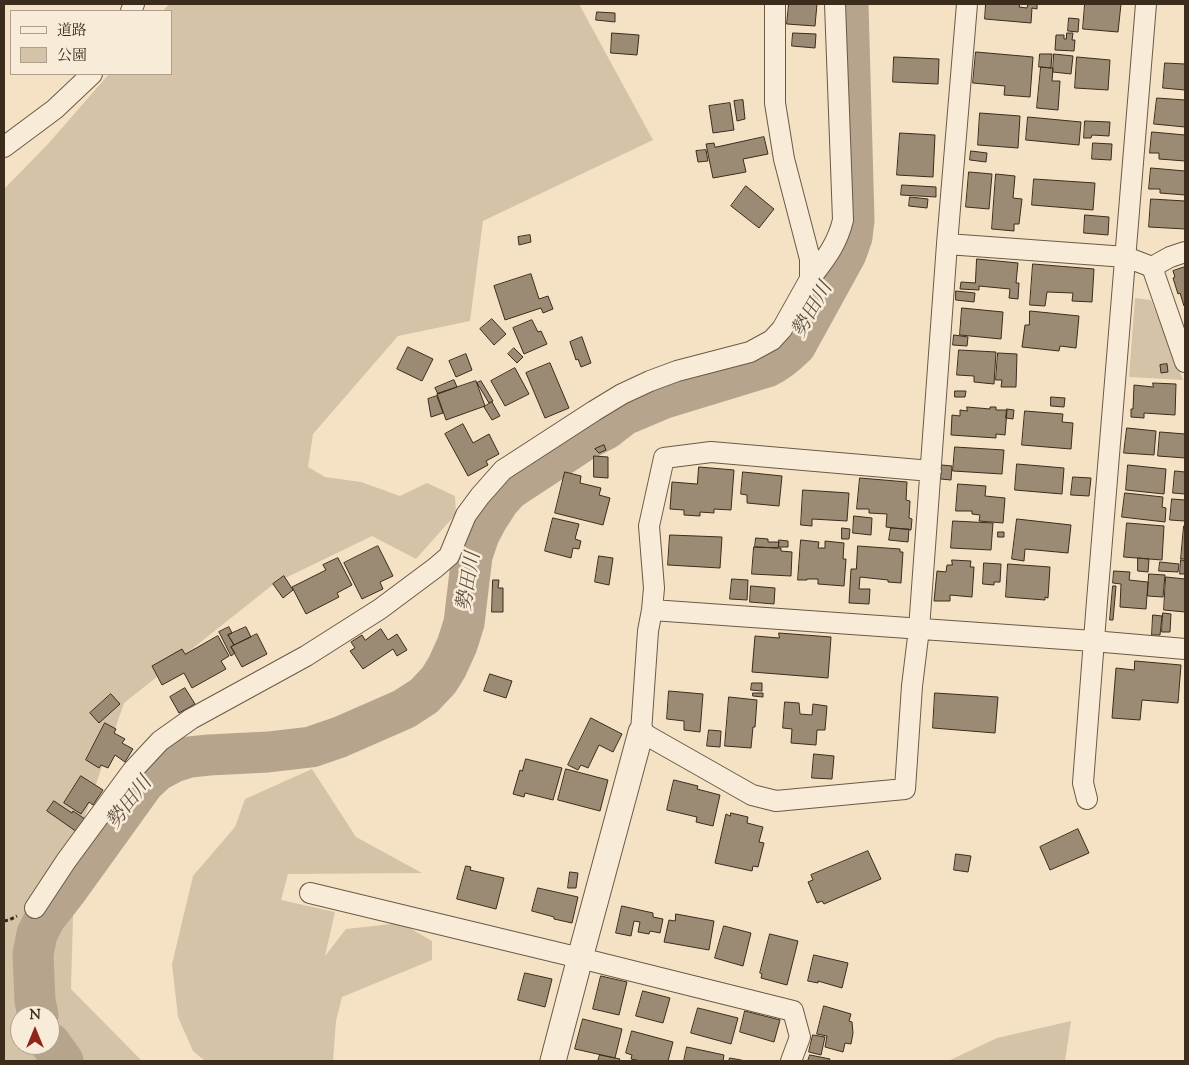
<!DOCTYPE html>
<meta charset="utf-8">
<style>
body{margin:0}
#map{position:relative;width:1189px;height:1065px;overflow:hidden;background:#f5e2c5;font-family:"Sorts Mill Goudy","Noto Serif JP",serif}
canvas{display:block}
.frame{position:absolute;inset:0;border:5px solid #3b2c1c;pointer-events:none}
.legend{position:absolute;left:10px;top:10px;width:162px;height:65px;box-sizing:border-box;background:#f8ecd9;border:1px solid #ac9f8d;margin:0;padding:6px 9px;list-style:none;font-size:15px;color:#3b2c1c}
.legend li{display:flex;align-items:center;gap:10px;height:25px}
.legend b{width:25px;border:1px solid #ac9f8d}
.north{position:absolute;left:10px;top:1005px;width:50px;height:50px;box-sizing:border-box;background:#f8ecd9;border:1px solid #ac9f8d;border-radius:50%;rotate:0deg;font-size:14px;font-weight:700;line-height:20px;text-align:center;color:#3b2c1c}
.north::after{content:'';display:block;margin:auto;width:18px;height:22px;background:#8f2418;clip-path:polygon(50% 0,100% 100%,50% 72%,0 100%)}
</style>
<div id="map">
<canvas width="1189" height="1065"></canvas>
<div class="frame"></div>
<ul class="legend">
<li><b style="height:6px;background:#f8ecd9"></b>道路</li>
<li><b style="height:14px;background:#d5c3a8"></b>公園</li>
</ul>
<div class="north">N</div>
</div>
<script>
const g = document.querySelector('canvas').getContext('2d');
g.lineJoin = 'round';
function fillPath(path, color) { g.fillStyle = color; g.fill(path, 'evenodd'); }
function strokePath(path, color, width, dash) { g.strokeStyle = color; g.lineWidth = width; g.lineCap = dash ? 'butt' : 'round'; g.setLineDash(dash || []); g.stroke(path); }
function label(font, color, halo, rows, align = 'center') {
  g.font = font + ' "Sorts Mill Goudy","Noto Serif JP",serif'; g.lineWidth = 5; g.setLineDash([]); g.textBaseline = 'middle'; g.strokeStyle = halo; g.fillStyle = color; for (const [text, x, y, turn = 0] of rows) {
    g.save(); g.translate(x, y); g.rotate((+turn || 0) * Math.PI / 180); g.textAlign = isNaN(turn) ? turn : align; if (halo) g.strokeText(text, 0, 0); g.fillText(text, 0, 0); g.restore();
  }
}
const green = new Path2D(`
 M169,4H579L653,140L483,221L470,321L398,336L313,434L308,467L325,477L361,482L400,496L427,483L455,496L456,514L416,559L372,536L275,583L124,703L75,845L71,989L142,1061H4V189L48,144L109,74H171V11H163ZM20,1015H50V1045H20Z
 M1135,298L1151,300L1183,380L1129,377Z
 M312,769L356,837L422,873L288,874L281,900L335,912L325,956L346,929L401,923L432,941V960L342,997L336,1021L333,1061H205L193,1051L178,1017L172,964L193,876L235,827L245,799Z
 M1071,1021L1065,1061H948L997,1038Z`);
const river = new Path2D(`
 M38,1015L35,1001L33,954L37,934L45,918L67,890L144,783L157,771L174,762L190,757L209,755L268,752L311,747L340,737L404,709L424,696L439,680L447,667L457,645L464,623L472,556L479,535L488,518L499,501L510,489L583,441L606,429L624,415L662,399L767,367C779,361 787,354 796,345L846,254L852,237L854,220L848,4
 M50,1043L63,1061`);
const building = new Path2D(`
 M789,4H817L815,26L787,24Z
 M986,4H1020L1019,7L1027,8L1028,4H1037V9L1032,8L1031,23L985,19Z
 M1085,4H1121L1118,32L1083,29Z
 M597,12L615,13V22L596,20Z
 M1069,18L1079,19L1078,32L1068,31Z
 M612,33L639,35L637,55L611,53Z
 M793,33L816,34L815,48L792,46Z
 M1067,33H1073L1072,40H1075L1074,51L1055,50L1056,35H1064V39H1066Z
 M976,52L1033,57L1030,97L1004,95L1005,86L973,83Z
 M1040,54H1052L1051,68L1039,67Z
 M1054,54L1073,56L1071,74L1053,72Z
 M894,57L939,59L938,84L893,82Z
 M1077,57L1110,60L1108,90L1075,88Z
 M1165,63L1185,64V90L1163,88Z
 M1041,67L1053,68L1052,81H1060L1058,110L1037,108Z
 M1157,98L1185,100V127L1154,124Z
 M743,100L745,119L737,121L734,101Z
 M730,103L734,130L713,133L709,106Z
 M980,113L1020,116L1018,148L978,145Z
 M1028,117L1081,122L1079,145L1026,140Z
 M1085,121L1110,122L1109,136L1092,135L1091,138H1084Z
 M1152,132L1185,135V161L1159,159V153H1150Z
 M900,133L935,135L933,177L897,175Z
 M764,137L768,154L743,159L746,172L713,178L706,144L714,143L715,147Z
 M1093,143L1112,144L1111,160L1092,159Z
 M706,150L708,161L698,162L696,151Z
 M971,151L987,153L986,162L970,160Z
 M1151,168L1185,171V195L1160,193V189H1149Z
 M969,172L992,174L989,209L966,207Z
 M996,174L1015,176L1013,198L1022,199L1019,224H1014V231L992,229Z
 M1034,179L1095,183L1093,210L1032,205Z
 M902,185L936,187V197L901,195Z
 M746,186L774,209L759,228L731,206Z
 M910,197L928,199L927,208L909,206Z
 M1151,199L1185,201V229L1149,227Z
 M1085,215L1109,217L1108,235L1084,233Z
 M530,235L531,242L519,245L518,237Z
 M977,259L1018,263L1016,283H1019L1018,299L1009,298L1010,289L979,286V290L960,289L961,282L975,283Z
 M1033,264L1094,269L1092,302L1072,301L1073,293L1047,292L1045,306L1030,305Z
 M1185,267V305L1184,306L1180,293L1178,294L1173,278L1175,277L1173,271Z
 M531,274L539,299L548,296L553,309L543,313L541,308L505,320L494,286Z
 M956,291L975,293L974,302L956,300Z
 M962,308L1003,312L1001,339L960,335Z
 M1030,311L1079,316L1076,348L1060,346L1059,351L1022,347L1025,325H1029Z
 M492,319L506,334L494,345L480,329Z
 M532,320L538,332L541,331L547,344L524,354L513,328Z
 M954,335L968,337L967,346L953,345Z
 M582,337L591,363L581,367L578,359L576,360L570,342Z
 M408,347L433,359L422,381L397,369Z
 M514,348L523,357L517,363L508,354Z
 M959,350L996,352L994,384L974,382V376L957,375Z
 M998,353L1017,354L1016,387H1001L1002,380H996Z
 M466,354L472,370L456,377L449,361Z
 M550,363L569,408L545,418L526,373Z
 M1167,364L1168,372L1161,373L1160,365Z
 M515,368L529,394L505,406L491,381Z
 M454,380L457,387L438,394L435,388Z
 M476,381L485,406L446,420L437,394Z
 M481,381L493,401L489,403L477,383Z
 M1153,383L1176,384L1175,415L1144,413V418L1131,417V409H1133L1134,385L1153,387Z
 M955,391H966L965,397H955Z
 M437,396L443,413L431,417L428,399Z
 M1051,397L1065,398L1064,407L1051,406Z
 M492,402L500,416L492,420L484,407Z
 M967,407L990,409V407H996V410H1007L1005,435L996,434V438L951,435L952,415L960,416V410L967,411Z
 M1007,409L1014,410L1013,419L1006,418Z
 M1025,411L1063,414L1062,422L1073,423L1071,449L1022,445Z
 M463,424L473,443L489,434L499,454L486,461L488,465L468,476L445,434Z
 M1127,428L1156,431L1154,455L1124,453Z
 M1160,432L1185,434V458L1158,456Z
 M604,445L606,450L599,453L595,449Z
 M955,447L1004,450L1002,474L953,471Z
 M594,456L608,457V478L594,477Z
 M1017,464L1064,468L1062,494L1015,490Z
 M942,465L952,466L951,480L941,479Z
 M1128,465L1166,469L1164,494L1126,490Z
 M699,467L734,470L731,510L714,509V513L700,512V516L684,515V510L670,509L672,482L697,484Z
 M1175,471L1185,472V494L1173,493Z
 M565,472L581,476L580,483L601,488L599,495L610,498L603,525L555,513Z
 M743,472L782,476L779,506L747,503V495L741,494Z
 M1073,477L1091,478L1089,496L1071,495Z
 M860,478L907,482L906,500L910,501L909,518L912,519L911,530L886,527L887,514L869,513V509H857Z
 M958,484L986,486L985,496L1005,498L1003,523L979,521L980,515L972,514V511H956Z
 M803,490L849,493L847,521L812,519V526L801,525Z
 M1125,493L1163,497L1162,507L1166,508L1165,522L1122,517Z
 M1172,499L1185,500V521L1170,520Z
 M854,516L872,518L871,535L853,533Z
 M553,518L579,524L575,539L581,541L579,549L573,548L571,558L545,551Z
 M1017,519L1071,525L1068,553L1025,549L1024,561L1012,559Z
 M953,521L993,523L991,550L951,548Z
 M1127,523L1164,526L1162,560L1124,557Z
 M1184,526H1185V559H1181Z
 M842,528L850,529L849,539H842Z
 M891,528L909,529L908,542L889,540Z
 M998,532H1004V537H998Z
 M670,535L722,537L720,568L668,565Z
 M756,538L768,539V542H779L778,548L755,547Z
 M779,540L788,541V547H779Z
 M801,540L819,542L818,548H825V541L844,543L843,559H846L844,586L818,584V579H807V580H798Z
 M378,546L393,576L380,582L383,589L362,599L344,563Z
 M858,546L900,549V552H903L901,583L888,582V580L860,577L859,589H870L869,604L849,603L851,569H856Z
 M754,547L781,548V551L792,552L791,576L752,574Z
 M599,556L613,558L609,585L595,582Z
 M338,558L352,585L337,593L339,597L306,614L292,587L326,570L323,565Z
 M1138,558L1149,559L1148,572L1138,571Z
 M952,560L971,561L970,567H974L972,597L950,595V601H934L937,571L946,572L947,565H952Z
 M1181,560L1185,561V574H1180Z
 M1160,562L1179,564L1178,572L1159,571Z
 M984,563L1001,564L1000,582H994V585L983,584Z
 M1008,564L1050,567L1048,598L1045,597V600L1006,597Z
 M1114,571L1130,572L1129,580L1148,582L1146,609L1120,607L1121,584L1113,583Z
 M1149,574L1165,575L1163,597L1148,596Z
 M284,576L293,590L283,598L273,584Z
 M1166,577L1185,579V612L1164,610Z
 M732,579L748,580L747,600L730,599Z
 M493,580H499L498,588H503V612H492Z
 M751,586L775,588L774,604L750,602Z
 M1113,586H1116L1113,620H1110Z
 M1163,613L1171,614L1170,632H1162Z
 M1153,615L1162,616L1160,635H1152Z
 M229,627L232,633L228,635L234,645L231,647L235,653L231,656L219,632Z
 M246,627L251,637L234,645L228,635Z
 M381,629L388,640L397,634L407,650L397,656L393,649L363,669L350,651L355,648L351,642L362,635L365,640Z
 M779,633L831,637L828,678L752,672L755,636L779,638Z
 M257,634L267,654L242,667L231,647Z
 M218,636L229,656L221,661L226,669L192,688L184,673L162,685L152,666L182,649L185,654Z
 M1135,661L1181,665L1178,703L1142,700L1140,720L1112,718L1116,668L1134,670Z
 M490,674L512,681L506,698L484,691Z
 M752,683H762V691L751,690Z
 M185,688L195,704L179,713L170,697Z
 M669,691L703,694L700,732L684,730V721L667,719Z
 M753,693H763V697L753,696Z
 M935,693L998,697L995,733L933,728Z
 M111,694L120,704L99,723L90,713Z
 M729,697L757,700L755,727H753L751,748L725,746Z
 M785,702L799,703L800,714L812,715L813,704L827,706L825,730H817L816,745L791,743L792,729L783,728Z
 M591,718L622,734L613,752L599,745L588,768L581,765L578,770L568,765Z
 M105,723L116,729L114,733L125,739L122,743L133,749L125,762L115,755L108,768L101,765L99,768L86,760Z
 M709,730L721,731L720,747L707,746Z
 M814,754L834,756L832,779L812,778Z
 M526,759L562,768L553,800L525,793L524,797L513,794L520,770L522,771Z
 M566,769L608,780L600,811L558,800Z
 M81,776L103,790L93,805L89,802L81,814L64,803Z
 M674,780L698,786L697,789L720,795L713,826L696,822L697,817L667,810Z
 M54,801L72,813L73,811L85,819L77,832L47,811Z
 M731,813L748,817L747,823L763,827L759,842L764,843L758,867L753,866L752,871L715,863L726,814L730,816Z
 M1078,829L1089,853L1050,870L1040,847Z
 M868,851L881,879L824,904L822,901L817,903L808,882L813,880L811,875Z
 M956,854L971,856L968,872L954,870Z
 M466,866L471,867L470,870L504,878L496,909L457,899Z
 M570,872L578,873L576,888H568Z
 M538,888L578,897L572,923L554,919V917L532,911Z
 M622,906L653,913V917L663,919L660,933L650,931L649,934L638,932L640,922L634,921L631,936L616,933Z
 M676,914L714,921L709,950L664,942L669,920L675,921Z
 M724,926L751,933L743,966L715,958Z
 M770,934L798,941L787,985L761,978L762,974L760,973Z
 M814,955L848,963L842,988L818,981V983L808,981Z
 M525,973L552,979L545,1007L518,1000Z
 M601,976L627,982L619,1015L593,1009Z
 M643,991L670,998L663,1023L636,1016Z
 M824,1006L851,1014L849,1021L852,1022L853,1033L851,1044L845,1043L843,1052L825,1047L827,1036L817,1034Z
 M698,1008L738,1018L731,1044L691,1033Z
 M745,1011L780,1020L774,1042L740,1032Z
 M583,1019L622,1029L615,1058L575,1049Z
 M632,1031L673,1042L668,1061H641L631,1059L632,1055L626,1053Z
 M813,1035L825,1037L821,1055L809,1052Z
 M687,1047L724,1055L723,1061H684Z
 M600,1055L620,1059L619,1061H598Z
 M810,1055L830,1059L829,1061H808Z
 M730,1058L746,1061H729Z`);
const path = new Path2D(`
 M4,921L9,920L17,916`);
const minor = new Path2D(`
 M131,11L134,4
 M4,147L55,109L92,74
 M947,244L1126,257L1152,267L1170,257L1185,252
 M1152,267L1185,362
 M810,279C825,259 837,245 843,220L835,4
 M931,471L711,452L664,458L649,526L654,588L652,610L1093,641L1185,649
 M652,610L648,631L641,732L752,795L776,801L905,789L912,686L919,629L947,244L967,4
 M1087,799L1083,783C1102,523 1126,263 1146,4
 M310,893L580,958L793,1011L800,1037L791,1061
 M35,908L66,861L133,770L160,741L191,719L306,656L380,609L435,568L449,556L466,515L480,496L503,470L594,411L622,394L650,381L677,371L750,352L772,340L782,329L810,279V259L784,159L775,103V4`);
const tertiary = new Path2D(`
 M553,1061L580,958L641,732`);
const waterNames = [
 ["勢田川",814,311,-60],
 ["勢田川",471,582,-81],
 ["勢田川",131,804,-52]
];
fillPath(green, '#d5c3a8');
strokePath(river, '#b6a48c', 41);
fillPath(building, '#9c8b74');
strokePath(building, '#3b2c1c', 1);
strokePath(minor, '#6a5a46', 22);
strokePath(tertiary, '#6a5a46', 27);
strokePath(path, '#3b2c1c', 3, [4, 2.5]);
strokePath(minor, '#f8ecd9', 20);
strokePath(tertiary, '#f8ecd9', 25);
label('italic 20px', '#60503e', '#f8ecd9', waterNames);
</script>
